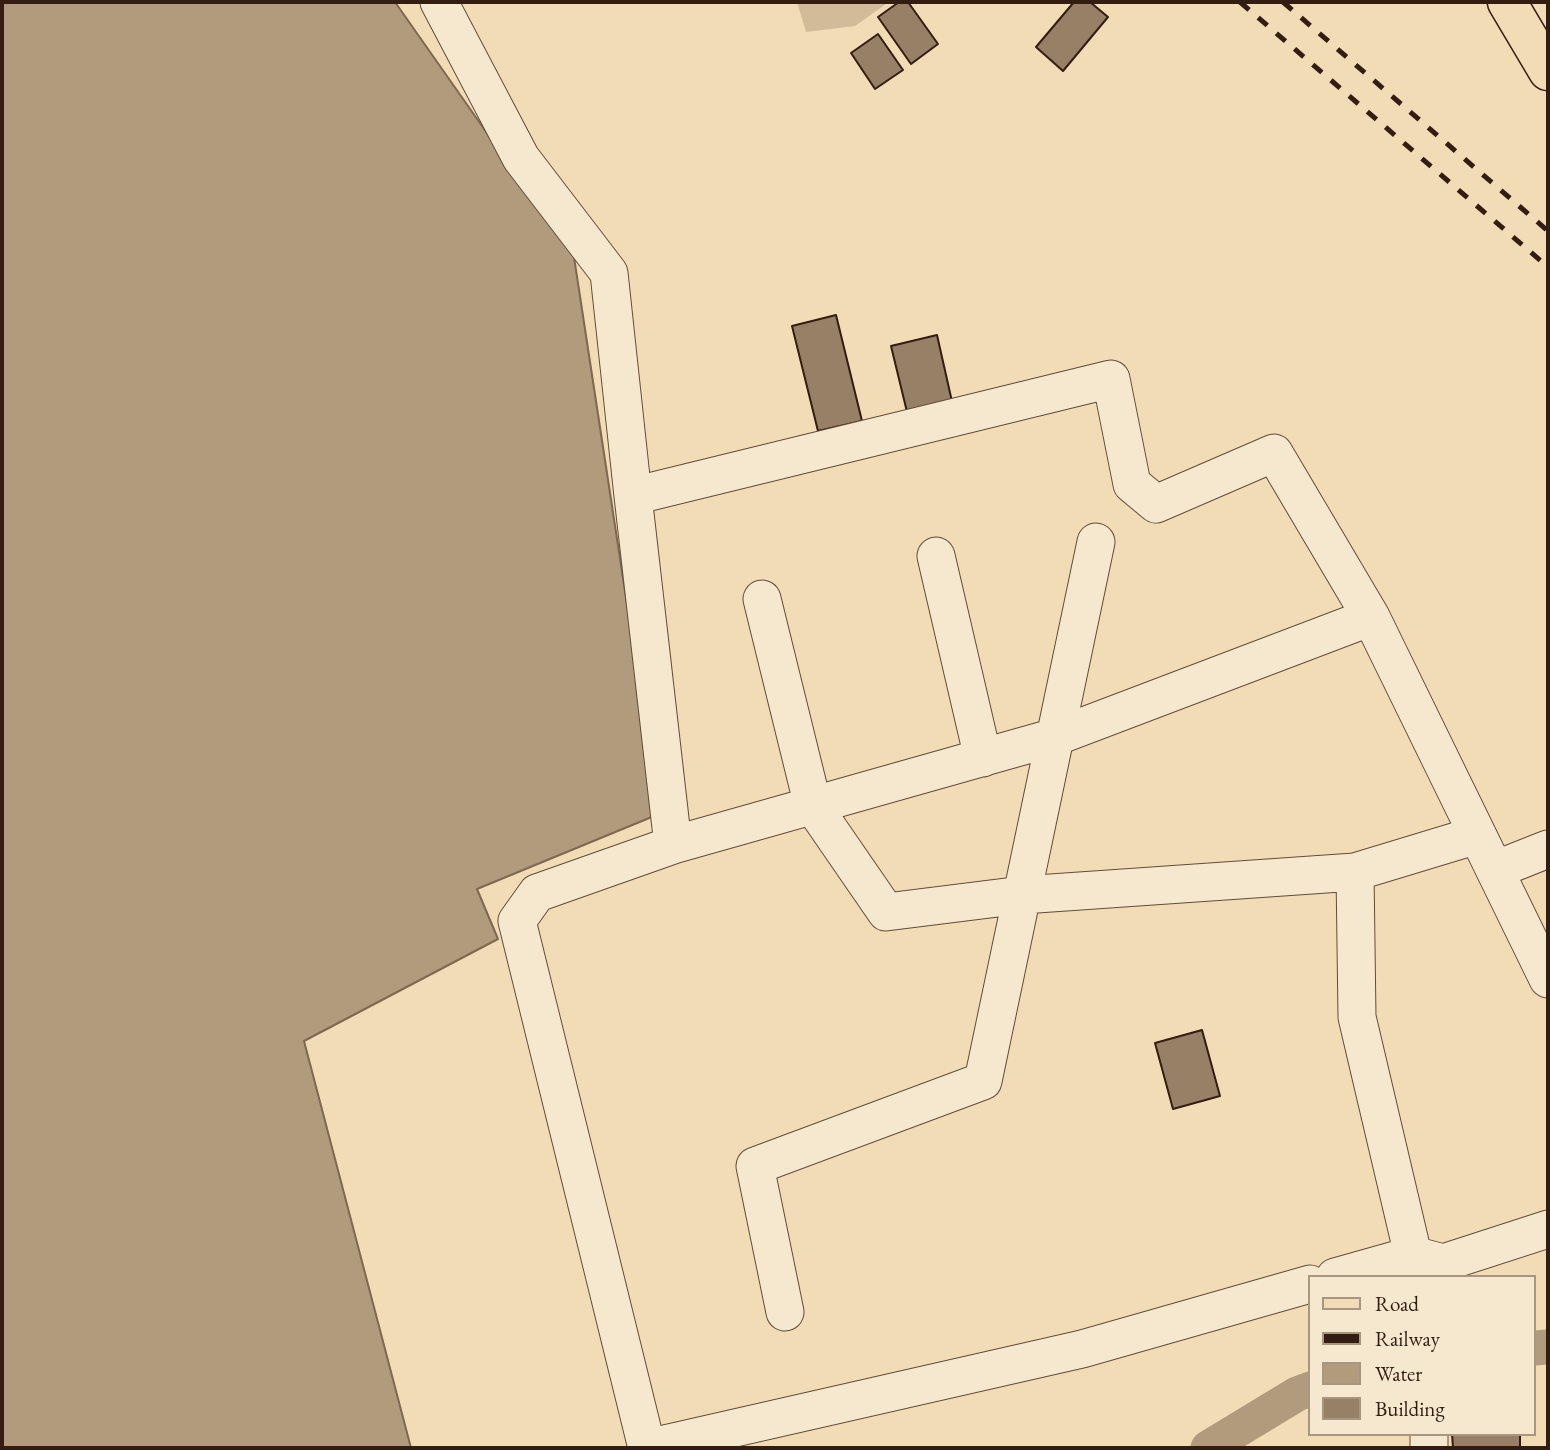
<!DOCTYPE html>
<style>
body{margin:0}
#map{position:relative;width:1550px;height:1450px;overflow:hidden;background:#f1dcb5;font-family:"EB Garamond",serif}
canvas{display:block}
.frame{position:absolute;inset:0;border:4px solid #331c11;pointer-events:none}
.legend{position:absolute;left:1308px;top:1275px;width:228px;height:161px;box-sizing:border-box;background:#f6e8cf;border:2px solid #a89683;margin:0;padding:9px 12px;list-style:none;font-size:21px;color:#331c11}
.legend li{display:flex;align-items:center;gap:14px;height:35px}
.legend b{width:35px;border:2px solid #a89683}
</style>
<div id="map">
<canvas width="1550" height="1450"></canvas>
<div class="frame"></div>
<ul class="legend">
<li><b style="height:9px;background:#f1dcb5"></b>Road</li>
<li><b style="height:9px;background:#331c11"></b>Railway</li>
<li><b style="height:19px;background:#b09b7d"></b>Water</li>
<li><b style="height:19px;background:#968066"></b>Building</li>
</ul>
</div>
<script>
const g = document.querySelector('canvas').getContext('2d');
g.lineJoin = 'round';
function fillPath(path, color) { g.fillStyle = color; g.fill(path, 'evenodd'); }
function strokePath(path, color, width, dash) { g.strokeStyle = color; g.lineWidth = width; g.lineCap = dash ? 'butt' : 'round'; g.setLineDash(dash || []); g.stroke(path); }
const green = new Path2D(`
 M797,2H889L855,26L806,32Z`);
const water = new Path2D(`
 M2,2H395L574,257L659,814L477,889L498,939L304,1041L411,1448H2Z`);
const canal = new Path2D(`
 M1534,1348L1548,1347
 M1208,1448L1297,1394L1310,1389`);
const building = new Path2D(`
 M899,2H908L938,44L911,64L878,17Z
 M1074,2H1090L1108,17L1063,71L1036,47Z
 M878,34L903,70L875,89L851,53Z
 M836,315L862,421L818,431L792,326Z
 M937,335L953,406L908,416L891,346Z
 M1202,1030L1220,1096L1173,1109L1155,1043Z
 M1452,1434H1520V1448H1453Z`);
const street = new Path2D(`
 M439,2L521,158L609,273L633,496
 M936,556L983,758
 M762,599L813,806L886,912L1022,895L1355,872L1477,835
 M673,845L1055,737L1371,617
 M1495,870L1548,849
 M1355,872L1357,1017L1413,1255L1443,1263L1548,1229
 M1335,1277L1413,1255L1417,1277
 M785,1312L755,1166L983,1081L1096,542
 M647,1448L517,921L537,893L673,845L633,496L1111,379L1132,484L1156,504L1274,453L1371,617L1548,979
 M647,1448L1082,1349L1310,1284
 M1429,1448V1434`);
const primary = new Path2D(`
 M1507,2L1548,71`);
const rail = new Path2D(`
 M1240,2L1548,267
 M1283,2L1548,231`);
fillPath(green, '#d1bb99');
fillPath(water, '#b09b7d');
strokePath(water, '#7e6852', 2);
strokePath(canal, '#b09b7d', 35);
fillPath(building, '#968066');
strokePath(building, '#331c11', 2);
strokePath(street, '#624c3a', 39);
strokePath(primary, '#331c11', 41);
strokePath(street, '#f6e8cf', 37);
strokePath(primary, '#f1dcb5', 38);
strokePath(rail, '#331c11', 5, [12, 12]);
</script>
